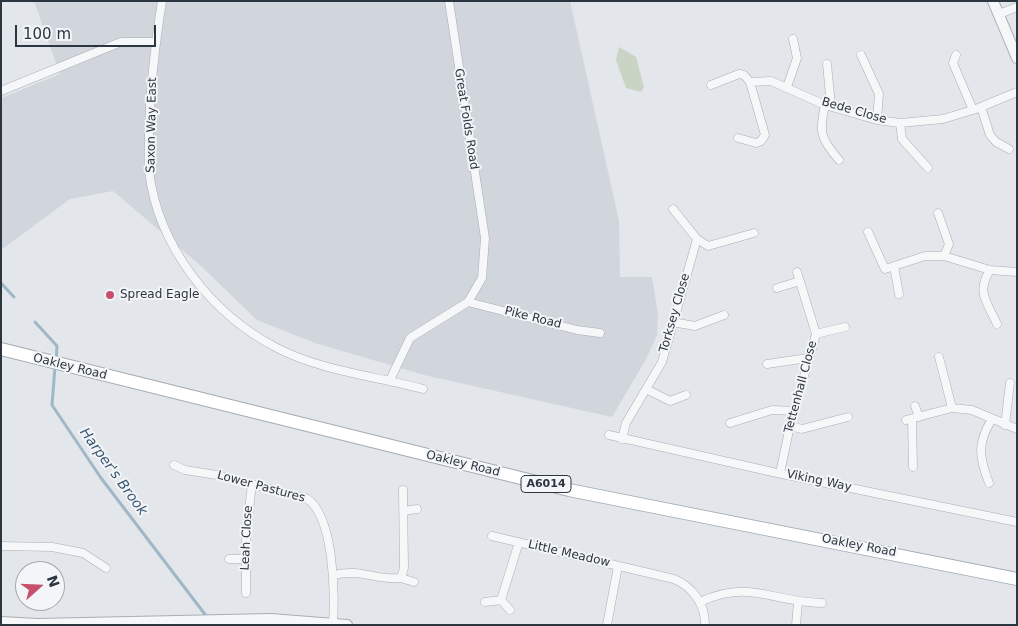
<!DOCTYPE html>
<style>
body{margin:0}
#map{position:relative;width:1018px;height:626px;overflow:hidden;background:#e3e6ea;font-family:"DejaVu Sans",sans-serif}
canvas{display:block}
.frame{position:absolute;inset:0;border:2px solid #2c3641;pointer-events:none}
.north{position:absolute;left:15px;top:561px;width:50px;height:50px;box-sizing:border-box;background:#f3f5f8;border:1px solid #a3a9af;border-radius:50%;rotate:70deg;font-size:14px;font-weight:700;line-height:20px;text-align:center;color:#2c3641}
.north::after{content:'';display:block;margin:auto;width:18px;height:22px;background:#c7506d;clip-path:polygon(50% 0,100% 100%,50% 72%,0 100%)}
.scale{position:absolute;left:15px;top:25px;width:141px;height:22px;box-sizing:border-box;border:2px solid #2c3641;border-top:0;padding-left:6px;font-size:15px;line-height:18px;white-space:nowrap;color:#2c3641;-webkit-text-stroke:4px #f3f5f8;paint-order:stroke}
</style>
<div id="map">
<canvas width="1018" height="626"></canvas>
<div class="frame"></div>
<div class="north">N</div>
<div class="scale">100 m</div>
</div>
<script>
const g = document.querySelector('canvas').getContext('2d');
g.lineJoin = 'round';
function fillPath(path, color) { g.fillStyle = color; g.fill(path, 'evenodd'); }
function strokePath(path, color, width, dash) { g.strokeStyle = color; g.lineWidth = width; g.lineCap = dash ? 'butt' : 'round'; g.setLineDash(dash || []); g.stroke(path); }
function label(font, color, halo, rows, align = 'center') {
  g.font = font + ' "DejaVu Sans",sans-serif'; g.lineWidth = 4; g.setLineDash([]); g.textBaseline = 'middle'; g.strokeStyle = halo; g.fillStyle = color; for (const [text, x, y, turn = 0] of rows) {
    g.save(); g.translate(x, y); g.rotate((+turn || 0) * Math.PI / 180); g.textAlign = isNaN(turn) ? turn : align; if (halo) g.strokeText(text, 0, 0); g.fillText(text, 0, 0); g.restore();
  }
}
const built = new Path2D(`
 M34,1H570L619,221L620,277H652L658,315L657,335L646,359L612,417L424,375L315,343L257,320L201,266L113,191L70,199L1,250V98L60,74Z`);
const green = new Path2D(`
 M619,47L636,57L644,87L641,92L626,88L616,60Z`);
const stream = new Path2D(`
 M1,283L14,297
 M35,322L57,346L56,361
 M55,367L52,405L101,478L207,617`);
const minor = new Path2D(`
 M162,1C155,45 150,88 149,133C149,145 148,159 149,171C158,246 211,314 277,348C322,371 375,376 423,389
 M999,14L1017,7
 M861,55L879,94L877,120
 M956,55L953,63L973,110
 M827,64L831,106
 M750,82L771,81L825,105L877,120L900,123L943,119L976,109L1017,92
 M711,85L739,74L744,75L750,82L765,135L761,141L756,143L738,138
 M787,87L797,58L793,39
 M1,91L121,42H155
 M825,105C819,132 820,138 839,160
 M981,107L990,135L996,142L1009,149
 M900,123L902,139L928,168
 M673,209L697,239L708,246L754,233
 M938,213L949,244L944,256
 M868,232L885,269L925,256H944L990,270L1017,272
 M894,266L899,294
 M990,270C976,292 987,302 997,324
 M777,288L800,281
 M468,302L577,330L600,333
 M672,322L695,326L724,315
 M816,334L845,327
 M939,357L952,408
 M767,364L808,358
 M390,380L410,338L468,302L482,278L485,238L449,1
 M646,389L670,401L686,395
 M915,406L919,417
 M912,419L913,467
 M906,420L952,408L972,410L1017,429
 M730,423L772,410L794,411
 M1005,425L1010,383
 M790,426L802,429L848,417
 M609,435L777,473L1017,522
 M622,439L626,423L662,362L697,239
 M174,465L185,470L217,475L306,498C334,515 335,592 333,623
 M780,473L790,426L816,334L797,272
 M989,483C979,457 977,443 992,419
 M404,511L417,509
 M492,536L674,579C693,587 705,604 705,625
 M1,546L52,547L83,553L106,568
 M229,559H245
 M334,575C360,568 377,581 401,578L404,568L403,490
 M401,578L414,582
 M246,593V536L252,484
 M501,600L519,542
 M501,600L510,610
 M485,602L501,600
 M700,602C749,579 772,602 822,603
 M607,625L618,566
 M796,625L798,602`);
const tertiary = new Path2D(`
 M993,1L1017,58
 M1,622L37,624L271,619L347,625`);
const primary = new Path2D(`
 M1,349L569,490L1017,579`);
const markers = [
 [110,295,5,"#c7506d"]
];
const shields = [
 [546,484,50]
];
const shieldNames = [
 ["A6014",546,484]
];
const streetNames = [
 ["Bede Close",854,111,16],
 ["Great Folds Road",466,119,81],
 ["Saxon Way East",152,125,-89],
 ["Torksey Close",675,313,-74],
 ["Pike Road",533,318,14],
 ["Oakley Road",70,367,14],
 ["Tettenhall Close",801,387,-75],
 ["Oakley Road",463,464,14],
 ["Viking Way",819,481,12],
 ["Lower Pastures",261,487,15],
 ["Leah Close",247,538,-87],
 ["Oakley Road",859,546,11],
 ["Little Meadow",569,554,13]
];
const poiNames = [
 ["Spread Eagle",120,295]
];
const waterNames = [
 ["Harper's Brook",113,472,54]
];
fillPath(built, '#d1d6dc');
fillPath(green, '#cad4c5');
strokePath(stream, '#a0b7c8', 3);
strokePath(minor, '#a8aeb4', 9);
strokePath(tertiary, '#a8aeb4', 12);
strokePath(primary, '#a3acb5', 14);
strokePath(minor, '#f5f7f9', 8);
strokePath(tertiary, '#f5f7f9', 10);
strokePath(primary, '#fff', 12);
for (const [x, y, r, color] of markers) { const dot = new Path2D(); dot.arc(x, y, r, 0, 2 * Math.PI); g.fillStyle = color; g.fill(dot); strokePath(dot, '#f3f5f8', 2); }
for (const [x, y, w] of shields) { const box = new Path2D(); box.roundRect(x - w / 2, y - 8.5, w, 17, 4); g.fillStyle = '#f3f5f8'; g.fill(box); strokePath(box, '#2c3641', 1); }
label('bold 11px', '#2c3641', null, shieldNames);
label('12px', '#2c3641', '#f3f5f8', streetNames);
label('12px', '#2c3641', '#f3f5f8', poiNames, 'left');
label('italic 14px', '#385873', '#f3f5f8', waterNames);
</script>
